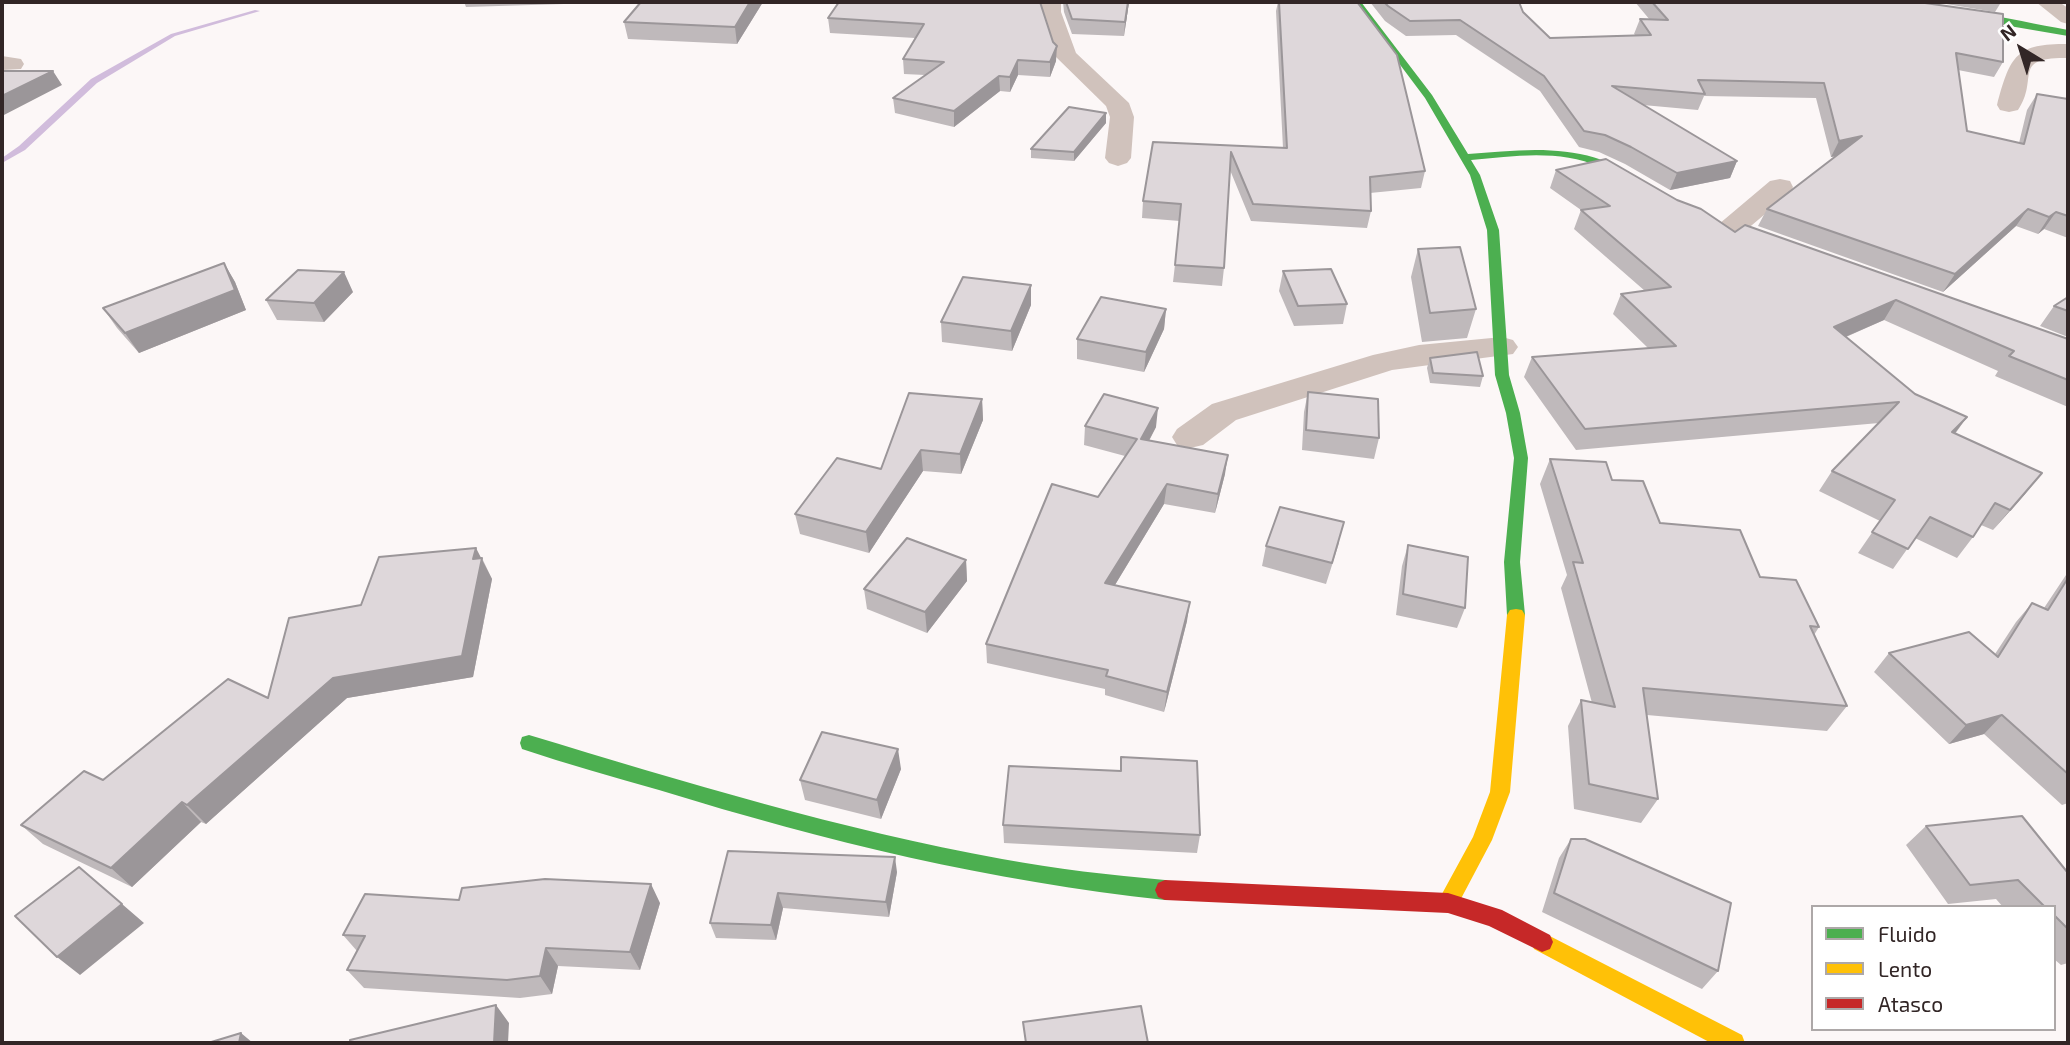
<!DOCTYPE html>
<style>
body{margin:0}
#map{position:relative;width:2070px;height:1045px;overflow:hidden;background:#fcf7f7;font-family:"Exo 2",sans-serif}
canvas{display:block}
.frame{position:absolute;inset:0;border:4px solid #322626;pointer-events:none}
.legend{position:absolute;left:1811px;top:905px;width:245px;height:126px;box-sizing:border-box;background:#fff;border:2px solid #ada8a8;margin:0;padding:9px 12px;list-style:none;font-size:21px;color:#322626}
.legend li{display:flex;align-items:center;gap:14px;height:35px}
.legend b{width:35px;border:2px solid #ada8a8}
.north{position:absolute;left:1986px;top:14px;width:70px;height:70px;-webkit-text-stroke:5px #fff;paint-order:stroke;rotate:322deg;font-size:19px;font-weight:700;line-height:28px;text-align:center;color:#322626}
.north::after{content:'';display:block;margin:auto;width:24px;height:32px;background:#322626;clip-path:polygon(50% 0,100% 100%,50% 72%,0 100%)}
</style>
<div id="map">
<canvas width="2070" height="1045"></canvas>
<div class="frame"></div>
<ul class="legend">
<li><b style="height:9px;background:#4caf50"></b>Fluido</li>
<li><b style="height:9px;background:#ffc107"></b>Lento</li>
<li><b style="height:9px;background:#c62828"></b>Atasco</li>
</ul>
<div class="north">N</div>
</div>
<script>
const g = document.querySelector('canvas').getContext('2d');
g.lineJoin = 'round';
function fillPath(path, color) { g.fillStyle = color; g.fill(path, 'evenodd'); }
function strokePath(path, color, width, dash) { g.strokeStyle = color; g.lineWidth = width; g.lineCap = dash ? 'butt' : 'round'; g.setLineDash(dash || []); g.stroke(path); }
const stream = new Path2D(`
 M255,10L260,11L175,36L97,83L25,150L2,163V158L19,146L91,79L171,34Z`);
const street = new Path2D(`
 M1041,2H1061V12L1076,53L1129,103L1134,117L1131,158L1127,163L1118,166L1109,163L1105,158L1110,117L1106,106L1055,56L1041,12Z
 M2036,2H2059L2068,8V24L2061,22Z
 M2068,44V58C2010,57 2040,78 2018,110L2009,112L2000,110L1997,105C2010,57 2015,43 2068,44Z
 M2,56L21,59L24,64L21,69L2,70Z
 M1780,179L1790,181L1793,187L1790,193L1739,236L1729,239L1719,236L1715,230L1719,224L1770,181Z
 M1502,337L1513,340L1518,347L1513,354L1392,370L1236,420L1203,445L1190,448L1177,445L1172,437L1177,429L1212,404L1373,355L1419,345Z`);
const fast = new Path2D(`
 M1353,2H1361L1432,95L1468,154C1529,149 1598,140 1646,188L1636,190C1624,182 1613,173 1600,167C1559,149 1514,156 1471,160L1480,175L1499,230L1509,375L1520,413L1528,458L1520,562L1525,615L1522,620H1510L1507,615L1504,562L1514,458L1506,413L1495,375L1487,230L1470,175L1425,98Z
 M1869,2C1933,0 2005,19 2068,30V36Z
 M529,735C685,782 841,830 1002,859C1056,869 1110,875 1165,880L1172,883L1175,890L1172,897L1165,900C989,881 828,842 659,790C613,777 567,764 522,749L520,743L522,737Z`);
const slow = new Path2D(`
 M1516,609L1522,610L1525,615L1510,792L1492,840L1455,910L1448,913L1441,910L1437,903L1473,837L1490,792L1507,615L1510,610Z
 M1542,932L1742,1035L1745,1043H1711L1534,949L1531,942L1534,935Z`);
const jam = new Path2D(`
 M1165,880L1448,893L1502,910L1550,935L1553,942L1550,949L1542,952L1489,926L1448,913L1165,900L1158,897L1155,890L1158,883Z`);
const wall = new Path2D(`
 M464,2H566L564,4L466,7Z
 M641,2H763L737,44L628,39L624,22Z
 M1040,2L1056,61L1050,77L1018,75L1010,92L1000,91L954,127L895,113L893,98L925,75L904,74L903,59L915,38L830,33L828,18Z
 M1063,2H1129L1124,36L1072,34L1064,12Z
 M1278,2H1357L1425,171L1421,188L1370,193L1371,211L1367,228L1251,221L1230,170L1224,268L1222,286L1173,282L1180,221L1142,218L1143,201L1153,142L1283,148L1276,11Z
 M1370,2H1519L1523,12L1550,38L1635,35L1634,34L1640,19L1650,20L1635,2H1918L2003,62L1994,77L1958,70L1967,131L2019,143L2027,110L2037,94L2068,99V238L2044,229L2038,234L2016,226L1943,292L1758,226L1767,209L1836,156L1831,157L1816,98L1704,96L1698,110L1643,105L1737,161L1730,178L1670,190L1625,164L1599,152L1579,147L1540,91L1456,35L1406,36L1385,21Z
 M1934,2H2000V4L1995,12Z
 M1106,113V123L1074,161L1031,158V149Z
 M1556,170L1677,200L1735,232L2068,339V407L1995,376L1998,371L1884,320L1846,337L1915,394L1967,417L1955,434L2025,494L1993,530L1981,525L1973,537L1957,558L1915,538L1893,569L1858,553L1880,521L1819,491L1832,471L1879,423L1576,450L1524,377L1532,357L1648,348L1613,314L1621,294L1645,291L1574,229L1581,210L1550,188Z
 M1418,249L1476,309L1467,338L1422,342L1411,277Z
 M224,263L235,282L246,310L139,353L117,328L103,308Z
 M1283,271L1347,304L1343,324L1294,326L1279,291Z
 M353,292L324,322L277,320L266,300Z
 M2068,297V337L2040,326L2054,306Z
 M1031,305L1012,351L942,342L941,322Z
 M1166,309L1164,329L1144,372L1077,359V339Z
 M1430,358L1483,376L1480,387L1430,383L1427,368Z
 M1308,392L1379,438L1374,459L1302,450L1304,412Z
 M982,399L983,420L961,474L923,471L869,553L800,534L795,514L881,469Z
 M1085,426L1156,427L1149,441L1225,474L1215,513L1164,504L1115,585L1187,621L1164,712L1105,695V689L987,663L986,644L1098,497L1125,456L1084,445Z
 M1550,459L1612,480L1660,523L1760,577L1819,627L1814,635L1847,706L1827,731L1647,715L1658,799L1641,823L1574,809L1568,726L1581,700L1592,703L1561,588L1567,575L1540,484Z
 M1339,543L1326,584L1262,566L1266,546Z
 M1408,545L1465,608L1457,628L1396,615L1402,566Z
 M482,558L492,579L473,677L347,698L206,824L201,822L132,887L43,844L21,825L103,780L268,698L361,605Z
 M966,560L967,581L927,633L867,609L864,589Z
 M2068,572V803L2062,805L1984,734L1949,744L1874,672L1889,653L1995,654L2016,622L2032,603L2044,608Z
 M1121,757L1200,835L1197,853L1004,843L1003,825L1120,771Z
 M901,769L881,819L805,800L800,780Z
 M1926,826L2068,873V963L2061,965L2054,959V907H2003L1996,899L1948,904L1906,845Z
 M1571,839L1718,971L1702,989L1542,912L1559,858Z
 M728,851L897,872L889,917L783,908L776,940L716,938L710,923Z
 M459,900L660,903L640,970L558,966L552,994L520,998L364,988L347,970L357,951L343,935Z`);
const shadedWall = new Path2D(`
 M750,2H763L737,44L735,27Z
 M1128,2H1129L1124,36L1125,22Z
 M1057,46L1056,61L1050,77V62Z
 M1018,60V75L1010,92V77Z
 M53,71L62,85L2,116V96Z
 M999,76L1000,91L954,127V111Z
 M1106,113V123L1074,161V152Z
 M1862,136L1854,153L1831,157L1839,141Z
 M1737,161L1730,178L1670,190L1677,173Z
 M2028,209L2016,226L1943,292L1955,274Z
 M2056,212L2044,229L2038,234L2049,217Z
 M224,263L235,282L246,310L139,353L125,333Z
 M344,272L353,292L324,322L314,303Z
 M1031,285V305L1012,351L1011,331Z
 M1896,300L1884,320L1822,347L1834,327Z
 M1166,309L1164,329L1144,372L1146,352Z
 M982,399L983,420L961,474L960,454Z
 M1158,408L1156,427L1139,459L1141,439Z
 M1967,417L1952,437V432Z
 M921,450L923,471L869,553L866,532Z
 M1228,455L1225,474L1215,513L1218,494Z
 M2042,473L2025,494L1993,530L2010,510Z
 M1167,484L1164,504L1104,603L1105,583Z
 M476,548L492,579L473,677L347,698L206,824L187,805L333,678L473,559Z
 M966,560L967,581L927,633L925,612Z
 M1190,602L1187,621L1164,712L1167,692Z
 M2002,715L1984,734L1949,744L1966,725Z
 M898,749L901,769L881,819L877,800Z
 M182,802L201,822L132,887L111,868Z
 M895,857L897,872L889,917L886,902Z
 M651,884L660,903L640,970L630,952Z
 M778,893L783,908L776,940L771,925Z
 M122,904L144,923L80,975L57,957Z
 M546,948L558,966L552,994L540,976Z
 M496,1005L509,1023L508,1043H494Z
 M241,1033L253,1043H239Z`);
const building = new Path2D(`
 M641,2H750L735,27L624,22Z
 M839,2H1040L1053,42L1057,46L1050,62L1018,60L1010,77L999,76L954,111L893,98L944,62L903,59L924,24L828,18Z
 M1066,2H1128L1125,22L1072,19Z
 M1279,2H1357L1397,55L1425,171L1370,177L1371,211L1253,204L1231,152L1224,268L1175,265L1181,204L1143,201L1153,142L1287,148Z
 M1384,2H1519L1523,12L1550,38L1651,35L1640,19L1668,20L1652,2H1918L2003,14V62L1956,53L1967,131L2024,144L2037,94L2068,99V216L2056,212L2049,217L2028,209L1955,274L1767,209L1862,136L1839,141L1824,83L1698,80L1705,94L1612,86L1737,161L1677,173L1631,147L1605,135L1584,131L1544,76L1460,20L1410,21L1388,6Z
 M2,71H53L2,96Z
 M1069,107L1106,113L1074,152L1031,149Z
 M1606,159L1677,200L1701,209L1735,232L1745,225L2068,339V380L2009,356L2014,351L1896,300L1834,327L1915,394L1967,417L1952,432L2042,473L2010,510L1995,503L1973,537L1930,517L1908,549L1872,532L1895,500L1832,471L1899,402L1585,429L1532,357L1676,346L1621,294L1671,287L1581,210L1610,206L1556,170Z
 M1460,247L1476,309L1430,313L1418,249Z
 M224,263L235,290L125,333L103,308Z
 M1331,269L1347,304L1298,306L1283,271Z
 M298,270L344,272L314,303L266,300Z
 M963,277L1031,285L1011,331L941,322Z
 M1101,297L1166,309L1146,352L1077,339Z
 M2068,297V311L2054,306Z
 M1477,352L1483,376L1433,373L1430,358Z
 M1308,392L1378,399L1379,438L1306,430Z
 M909,393L982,399L960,454L921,450L866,532L795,514L837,458L881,469Z
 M1104,394L1158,408L1141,439L1228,455L1218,494L1167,484L1105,583L1190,602L1167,692L1106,676L1108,670L986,644L1052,484L1098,497L1137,439L1085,426Z
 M1550,459L1606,462L1612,480L1643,481L1660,523L1740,530L1760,577L1796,580L1819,627L1810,626L1847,706L1643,688L1658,799L1589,784L1581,700L1615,707L1573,562L1583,563Z
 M1280,507L1344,522L1332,563L1266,546Z
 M907,538L966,560L925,612L864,589Z
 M1408,545L1468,557L1465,608L1403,594Z
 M476,548L473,559L482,558L462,656L333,678L187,805L182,802L111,868L21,825L84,771L103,780L228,679L268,698L289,618L361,605L379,557Z
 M2068,578V774L2002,715L1966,725L1889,653L1969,632L1998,657L2032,603L2048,610Z
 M822,732L898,749L877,800L800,780Z
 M1121,757L1197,761L1200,835L1003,825L1009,766L1121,771Z
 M2022,816L2068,873V929L2054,915V907H2045L2018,880L1970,885L1926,826Z
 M1571,839H1585L1731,903L1718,971L1554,893Z
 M728,851L895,857L886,902L778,893L771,925L710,923Z
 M79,867L122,904L57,957L15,916Z
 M545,879L651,884L630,952L546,948L540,976L507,980L347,970L365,936L343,935L365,894L459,900L462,888Z
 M496,1005L494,1043H350V1040Z
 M1141,1006L1148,1043H1026L1023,1022Z
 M241,1033L239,1043H208Z`);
fillPath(stream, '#d1bcdc');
fillPath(street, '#d0c2bc');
fillPath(fast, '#4caf50');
fillPath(slow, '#ffc107');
fillPath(jam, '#c62828');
fillPath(wall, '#bfb9bb');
fillPath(shadedWall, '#9b9699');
fillPath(building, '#ded7da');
strokePath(building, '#9b9699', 2);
</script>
